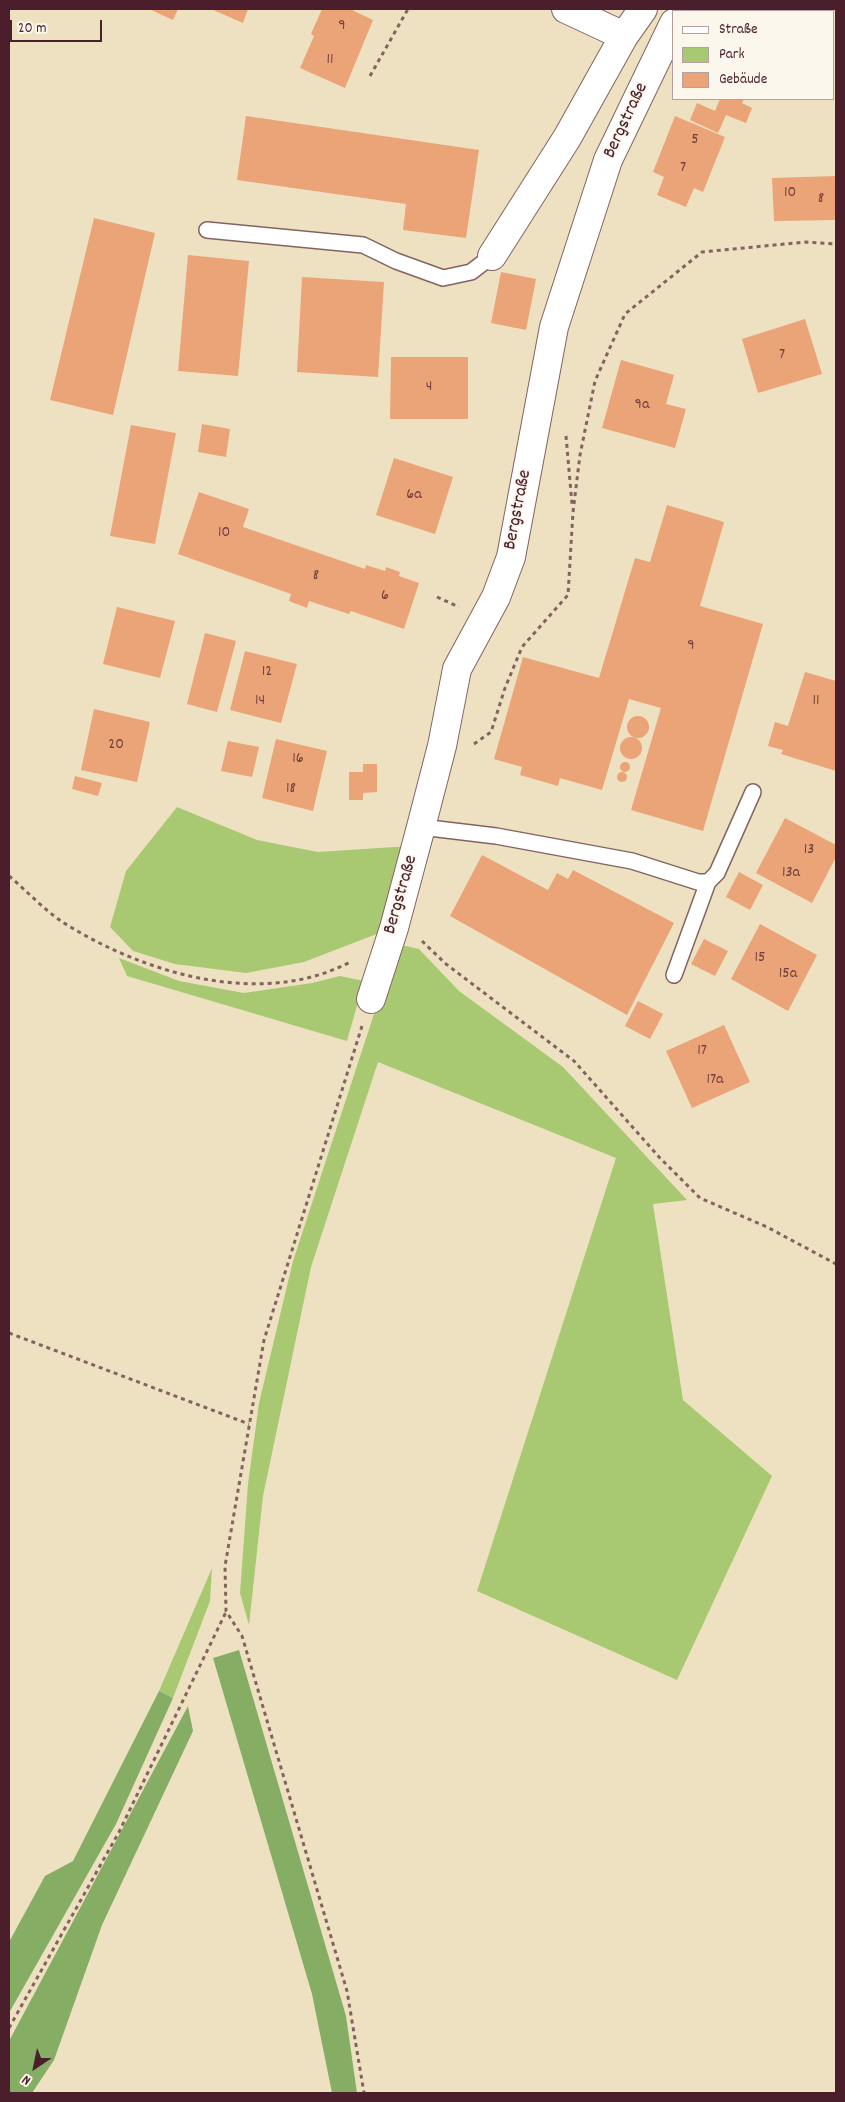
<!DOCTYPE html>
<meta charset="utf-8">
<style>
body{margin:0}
#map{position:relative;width:845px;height:2102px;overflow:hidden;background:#eee1c1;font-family:Dekko,sans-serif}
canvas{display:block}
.frame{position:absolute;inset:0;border:10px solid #4a1f2b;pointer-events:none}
.legend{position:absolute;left:672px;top:10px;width:162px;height:90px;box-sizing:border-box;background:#fbf7ec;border:1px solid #b4a19f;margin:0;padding:6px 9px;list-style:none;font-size:15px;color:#4a1f2b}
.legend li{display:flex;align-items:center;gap:10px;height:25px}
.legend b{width:25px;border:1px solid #b4a19f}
.north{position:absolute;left:10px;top:2042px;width:50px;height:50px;-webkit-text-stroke:4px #fbf7ec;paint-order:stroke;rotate:214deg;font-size:14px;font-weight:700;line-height:20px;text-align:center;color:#4a1f2b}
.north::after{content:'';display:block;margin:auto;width:18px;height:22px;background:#4a1f2b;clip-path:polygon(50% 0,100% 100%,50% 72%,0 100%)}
.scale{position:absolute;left:10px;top:20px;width:92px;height:22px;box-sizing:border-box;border:2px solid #4a1f2b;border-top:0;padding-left:6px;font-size:15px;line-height:18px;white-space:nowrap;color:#4a1f2b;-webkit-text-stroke:4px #fbf7ec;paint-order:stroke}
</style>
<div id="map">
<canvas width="845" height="2102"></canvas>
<div class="frame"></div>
<ul class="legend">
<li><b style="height:6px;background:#fff"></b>Straße</li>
<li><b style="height:14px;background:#a8c972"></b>Park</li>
<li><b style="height:14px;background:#eba378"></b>Gebäude</li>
</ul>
<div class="north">N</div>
<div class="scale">20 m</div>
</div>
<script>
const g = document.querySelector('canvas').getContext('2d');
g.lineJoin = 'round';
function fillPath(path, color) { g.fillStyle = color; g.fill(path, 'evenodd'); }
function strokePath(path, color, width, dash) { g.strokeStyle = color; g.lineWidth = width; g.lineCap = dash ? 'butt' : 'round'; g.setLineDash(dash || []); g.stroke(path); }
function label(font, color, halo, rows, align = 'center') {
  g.font = font + ' Dekko,sans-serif'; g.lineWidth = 4; g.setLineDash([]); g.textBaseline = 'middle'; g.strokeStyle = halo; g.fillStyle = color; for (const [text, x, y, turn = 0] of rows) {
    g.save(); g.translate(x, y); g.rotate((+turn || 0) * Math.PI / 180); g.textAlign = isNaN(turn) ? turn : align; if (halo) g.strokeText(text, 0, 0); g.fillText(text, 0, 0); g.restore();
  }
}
const green = new Path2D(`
 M177,807L257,840L318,852L410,846L387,930L304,962L246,973L175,964L133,951L110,927L126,871Z
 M397,944L419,949L459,991L563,1067L687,1200L653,1204L683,1400L772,1476L677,1680L477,1591L616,1158L378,1062L311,1267L263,1496L249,1625L240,1593L248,1484L259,1403L293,1261Z
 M119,958L179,981L244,993L312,983L340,976L364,981L347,1041L127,976Z
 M212,1568L210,1601L173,1698L159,1691Z`);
const forest = new Path2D(`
 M239,1650L346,2016L357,2093H332L312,1994L213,1658Z
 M159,1691L173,1698L116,1824L9,2013V1942L45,1876L73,1861Z
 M188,1706L193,1731L102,1925L54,2060L32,2093H9V2041Z`);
const building = new Path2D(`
 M149,9H178L173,20Z
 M211,9H248L243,23Z
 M322,9H350L373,20L345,88L300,68L314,36L311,34Z
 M704,9H712L718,11H703Z
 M764,9H796L795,11H768Z
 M720,99H744L742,103L752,108L746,123L726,115L718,133L690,120L697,103L715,111Z
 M246,116L479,150L466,238L403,230L406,204L237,180Z
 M675,116L725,137L703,192L694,188L686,207L657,195L664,177L653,172Z
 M836,176V220L774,221L772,178Z
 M94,218L155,233L113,415L50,400Z
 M188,255L249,261L238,376L178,371Z
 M501,272L536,279L526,330L491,323Z
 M302,277L384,282L378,377L297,372Z
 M805,319L822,374L758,393L742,339Z
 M391,357H468V419H390Z
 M621,360L674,375L666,404L686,409L675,448L602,428Z
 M202,424L230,429L226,457L198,452Z
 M131,425L176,433L155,544L110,536Z
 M394,458L453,477L435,534L376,515Z
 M199,492L249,509L243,527L365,569L366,565L385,571L386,567L400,572L399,576L419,583L404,629L351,611L349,614L309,601L307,608L289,601L291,594L178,554Z
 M667,505L724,522L700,606L763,624L703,831L631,810L661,708L629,699L602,790L560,778L558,786L520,775L522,767L494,759L523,657L599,678L635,558L650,562Z
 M117,607L175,621L160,678L103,664Z
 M205,633L236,641L217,712L187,704Z
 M245,651L297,664L281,723L230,710Z
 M805,672L836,681V771L781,754L783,750L768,746L775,722L788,726Z
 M94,709L150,722L137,782L81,770Z
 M627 727a11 11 0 1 1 22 0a11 11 0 1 1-22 0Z
 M620 748a11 11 0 1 1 22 0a11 11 0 1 1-22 0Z
 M276,739L327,751L313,811L262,798Z
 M228,741L259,747L252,777L221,771Z
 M620 767a5 5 0 1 1 10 0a5 5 0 1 1-10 0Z
 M363,764H377V792L363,793V800H349V772H363Z
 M617 777a5 5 0 1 1 10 0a5 5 0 1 1-10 0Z
 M75,776L102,783L98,796L72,789Z
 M785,818L836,845V857L812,903L756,873Z
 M482,855L548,890L557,873L568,879L573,870L674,923L627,1015L450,916Z
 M739,872L763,885L750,910L726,897Z
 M760,924L817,955L788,1011L731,979Z
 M704,939L728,951L715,976L691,964Z
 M638,1001L663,1014L650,1039L625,1026Z
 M724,1025L750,1082L692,1108L666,1051Z`);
const path = new Path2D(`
 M370,76L408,9
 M566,436L572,504
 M437,597L459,607
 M474,744L491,732L505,688L522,647L568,595L573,512L580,455L595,381L625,314L702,252L806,242L836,244
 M9,876C27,891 44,910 64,923C145,974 263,1009 352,961
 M422,941L446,964L574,1061L660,1158L700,1198L767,1227L836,1264
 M362,1026L264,1340L225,1566L226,1611L242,1636L347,1991L364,2093
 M9,1333L249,1424
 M9,2028L119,1832L226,1612`);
const lane = new Path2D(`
 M207,230L363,245L396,261L443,278L471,272L492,256
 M421,827L496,836L632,861L698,882H708L717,873L753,792
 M674,975L708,882`);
const street = new Path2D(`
 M566,9L624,36
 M492,256L567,138L624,36L643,9
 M371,999L394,928L421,827L442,746L457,669L496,597L511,557L554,327L608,160L674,23`);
const numberNames = [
 ["9",342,27],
 ["11",330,61],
 ["5",695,141],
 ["7",683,169],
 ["10",790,194],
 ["8",821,200],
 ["7",782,356],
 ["4",429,388],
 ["9a",642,406],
 ["6a",414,496],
 ["10",224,534],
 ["8",316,577],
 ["6",385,597],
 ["9",691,647],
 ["12",267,673],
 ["14",260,702],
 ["11",816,702],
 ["20",116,746],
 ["16",298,760],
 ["18",291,790],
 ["13",809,851],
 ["13a",791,874],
 ["15",760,959],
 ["15a",788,975],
 ["17",702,1052],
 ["17a",715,1081]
];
const streetNames = [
 ["Bergstraße",627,121,-65],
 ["Bergstraße",519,510,-79],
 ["Bergstraße",402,895,-74]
];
fillPath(green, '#a8c972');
fillPath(forest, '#86ad64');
fillPath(building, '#eba378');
strokePath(lane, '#836360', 18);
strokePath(street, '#836360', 30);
strokePath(path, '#836360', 3, [4, 4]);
strokePath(lane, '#fff', 15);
strokePath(street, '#fff', 28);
label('16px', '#72403e', null, numberNames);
label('19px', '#4a1f2b', '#fbf7ec', streetNames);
</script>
